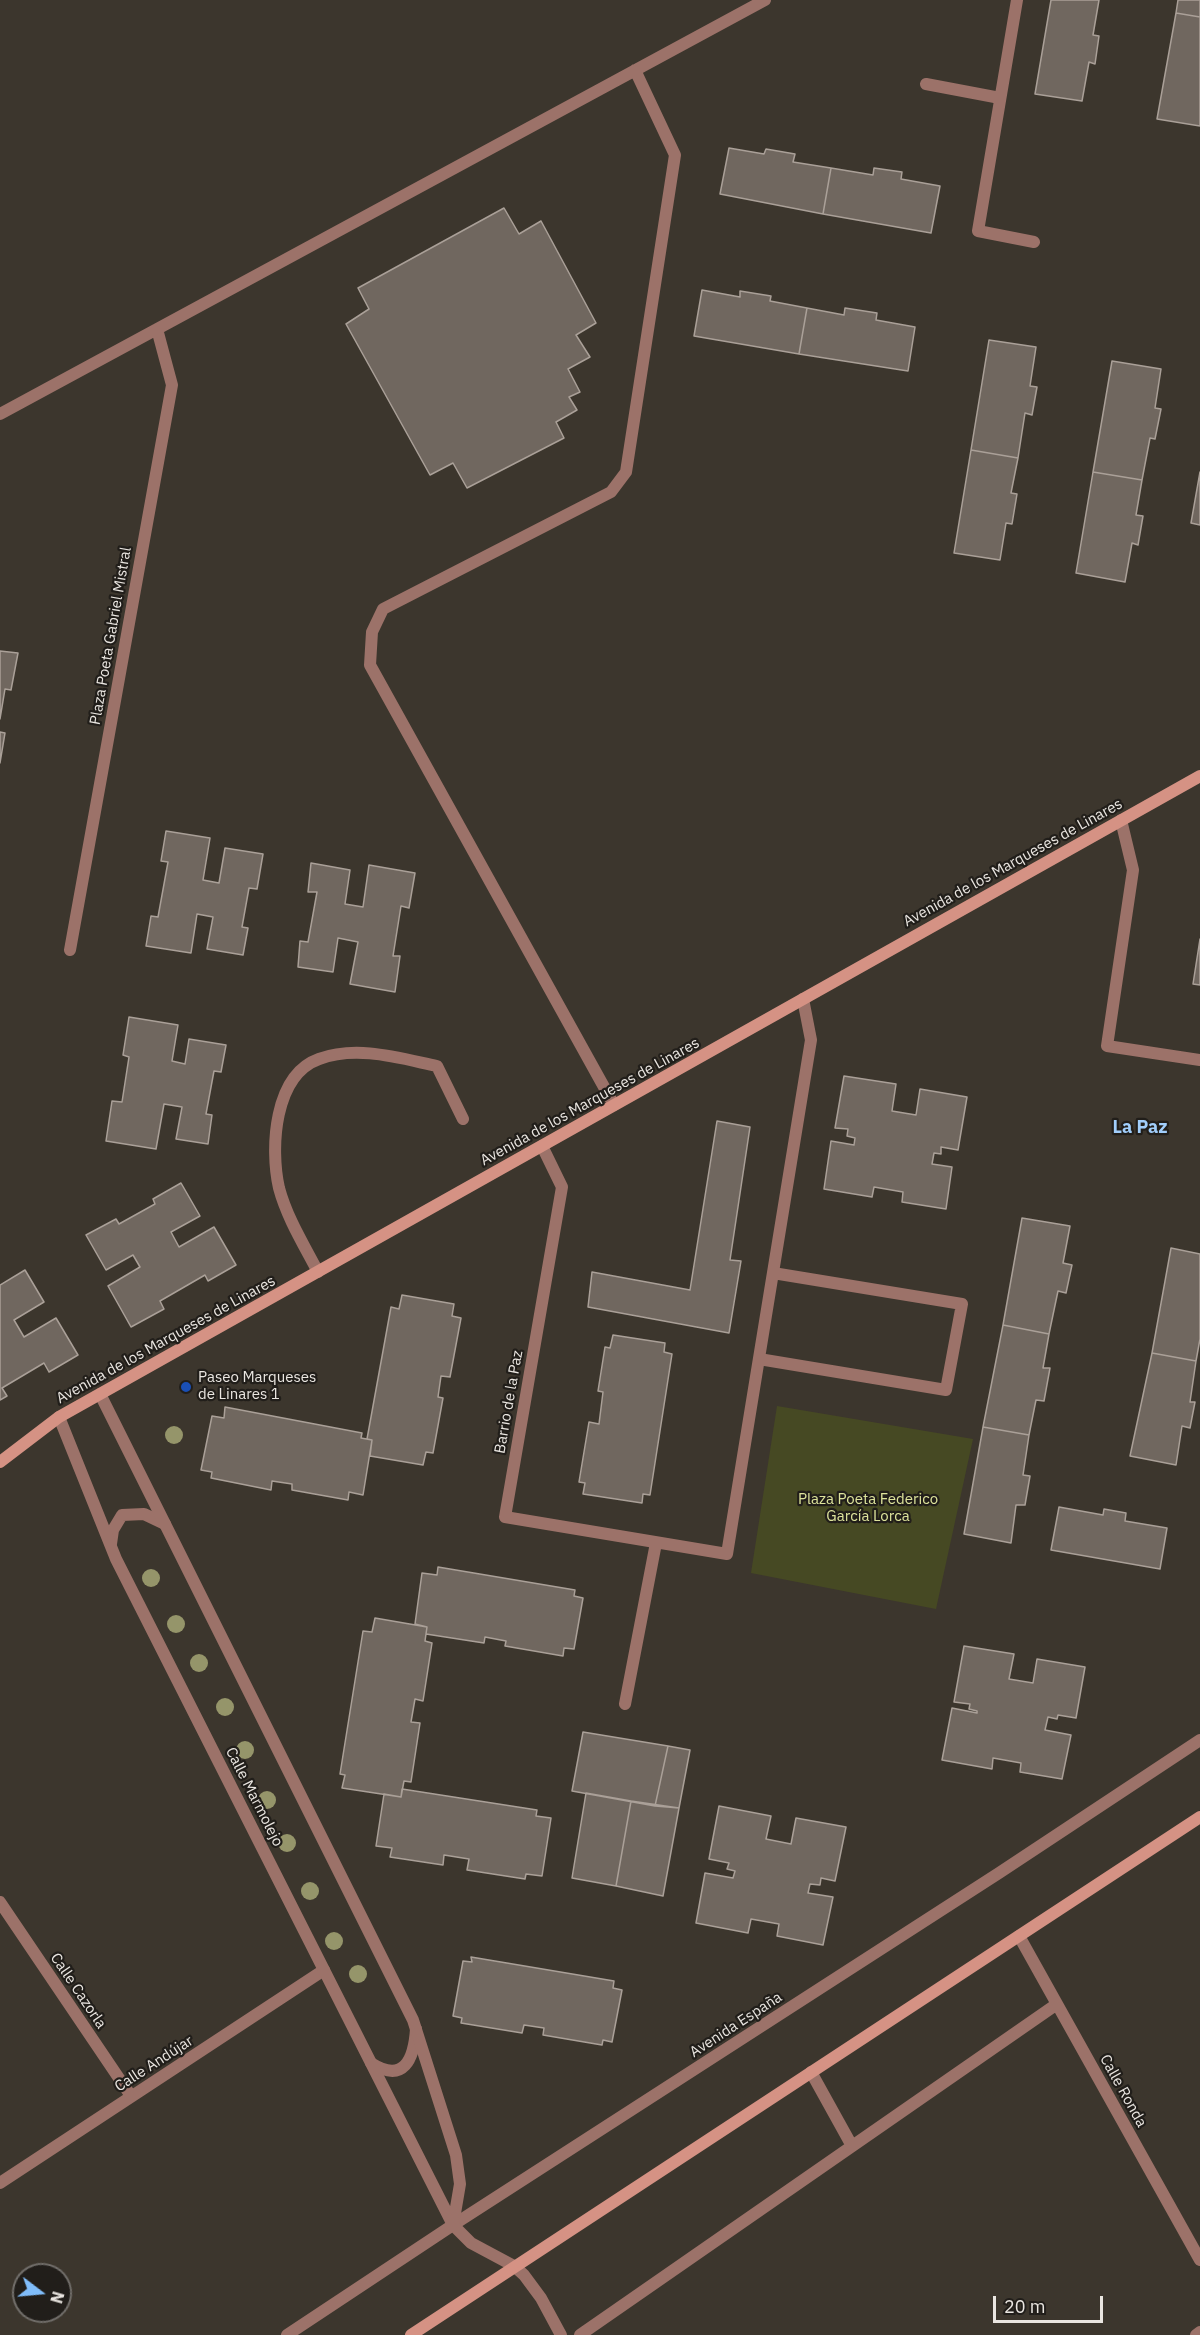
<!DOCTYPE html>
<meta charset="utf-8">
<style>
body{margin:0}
#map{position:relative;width:1200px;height:2335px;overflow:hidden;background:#3c362d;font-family:"IBM Plex Sans",sans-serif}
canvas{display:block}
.north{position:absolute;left:12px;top:2263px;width:60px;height:60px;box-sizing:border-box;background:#211e1a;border:2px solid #716e6a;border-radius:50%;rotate:106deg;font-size:16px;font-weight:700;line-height:24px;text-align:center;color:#eae6e1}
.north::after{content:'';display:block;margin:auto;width:21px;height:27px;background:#80bdfa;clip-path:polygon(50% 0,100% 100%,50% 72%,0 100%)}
.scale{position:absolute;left:993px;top:2296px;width:110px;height:27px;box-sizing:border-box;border:3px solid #eae6e1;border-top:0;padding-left:8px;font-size:18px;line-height:21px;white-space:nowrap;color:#eae6e1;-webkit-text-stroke:4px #211e1a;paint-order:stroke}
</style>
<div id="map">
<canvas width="1200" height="2335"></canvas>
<div class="north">N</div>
<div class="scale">20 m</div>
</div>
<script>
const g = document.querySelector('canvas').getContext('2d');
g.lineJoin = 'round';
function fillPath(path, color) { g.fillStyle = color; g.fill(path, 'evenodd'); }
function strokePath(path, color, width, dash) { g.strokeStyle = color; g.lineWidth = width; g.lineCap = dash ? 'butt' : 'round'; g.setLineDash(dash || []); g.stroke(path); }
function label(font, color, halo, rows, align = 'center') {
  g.font = font + ' "IBM Plex Sans",sans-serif'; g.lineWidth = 4.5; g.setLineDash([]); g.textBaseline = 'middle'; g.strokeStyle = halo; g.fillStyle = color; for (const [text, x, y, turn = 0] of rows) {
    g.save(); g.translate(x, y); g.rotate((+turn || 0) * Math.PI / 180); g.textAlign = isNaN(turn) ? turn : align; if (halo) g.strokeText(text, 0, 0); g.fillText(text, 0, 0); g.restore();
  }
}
const green = new Path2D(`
 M777,1406L973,1439L936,1609L751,1573Z`);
const building = new Path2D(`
 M1051,0H1099L1093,35L1099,36L1095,64L1089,62L1082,101L1035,94Z
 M1178,0H1200V17L1176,13Z
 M1176,13L1200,17V126L1157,119Z
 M729,148L764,154L766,149L795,154L793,162L831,168L823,214L720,194Z
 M831,168L873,175L874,168L902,172L901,179L940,186L931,233L823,214Z
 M504,208L519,234L541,221L596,323L576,335L590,357L568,369L580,392L569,397L577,410L556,422L564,438L467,488L453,463L430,475L346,324L369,309L358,288Z
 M702,290L740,297V291L771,296L770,301L807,308L799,354L694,336Z
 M807,308L844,315L845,308L877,313L876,320L915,327L908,371L799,354Z
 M989,340L1036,347L1030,386L1037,387L1032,415L1025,413L1018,458L971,450Z
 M1112,361L1161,369L1155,408L1161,409L1155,439L1150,438L1142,480L1093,472Z
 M971,450L1018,458L1011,493L1017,494L1012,524L1006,523L1000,560L954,553Z
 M1093,472L1142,480L1136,515L1143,516L1138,545L1132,543L1125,582L1076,573Z
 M1200,472V525L1191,523Z
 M0,651L18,653L11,690L5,689L0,719Z
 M0,732L5,733L0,763Z
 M166,831L210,838L203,880L219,883L225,848L263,854L257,889L249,888L242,927L248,928L243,955L207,949L213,917L197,914L191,953L146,946L151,916L158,917L168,862L161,861Z
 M311,863L350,870L345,904L363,907L369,865L415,873L409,908L401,906L393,956H400L395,992L350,984L358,942L338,938L333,972L298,967L300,941L308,942L317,892H308Z
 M1200,939V985L1193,984Z
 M129,1017L178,1025L172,1061L185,1064L189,1039L226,1045L221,1072L214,1071L206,1114L212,1115L208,1144L176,1139L182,1107L164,1104L156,1149L106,1141L112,1101L122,1102L129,1057L123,1055Z
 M844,1076L896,1084L892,1111L916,1115L920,1089L967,1097L958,1150L941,1147V1154L934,1153L932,1164L952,1167L946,1209L902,1202L903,1192L874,1187L872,1197L824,1189L831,1141L854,1145L855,1138L847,1136L848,1129L835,1128Z
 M717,1121L750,1127L730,1260L741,1261L729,1333L588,1307L592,1272L690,1290Z
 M181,1183L200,1216L171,1232L179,1247L214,1227L236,1265L208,1281L205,1275L160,1301L164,1309L131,1327L108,1286L140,1267L133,1255L106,1270L86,1235L116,1219L119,1224L155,1204L153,1199Z
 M1022,1218L1070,1226L1063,1263L1072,1265L1066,1293L1058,1291L1049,1334L1003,1325Z
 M1171,1248L1200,1254V1339L1196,1361L1152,1353Z
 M25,1270L44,1302L14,1320L24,1337L56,1318L78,1355L49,1372L44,1363L2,1388L7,1396L0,1400V1285Z
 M402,1295L454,1304L452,1316L461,1318L450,1377L441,1376L438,1397L443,1398L433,1453L426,1452L423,1465L370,1456L372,1440L367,1439L391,1307L399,1309Z
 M1003,1325L1049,1334L1043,1368H1050L1044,1401L1036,1400L1029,1435L983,1427Z
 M613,1335L665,1343L664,1352L672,1354L650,1495L643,1494L642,1503L583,1494L585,1483L579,1482L589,1422L599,1424L603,1392L598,1391L605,1347L610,1348Z
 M1152,1353L1196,1361L1190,1402H1195L1190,1428L1182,1426L1176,1465L1130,1456Z
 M225,1407L362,1433L361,1438L372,1440L363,1495L349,1492L348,1500L292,1490V1484L272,1481L271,1490L211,1478L212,1472L201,1470L212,1416L224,1418Z
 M983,1427L1029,1435L1023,1475L1030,1476L1025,1505H1016L1011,1543L964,1534Z
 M1059,1507L1103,1515L1104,1509L1126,1513L1125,1521L1167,1528L1160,1569L1051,1550Z
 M438,1567L575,1590L574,1596L583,1598L574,1649L564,1648L563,1656L505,1646L506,1641L485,1637L484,1643L426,1634L427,1627L415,1624L422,1573L437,1575Z
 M375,1618L427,1627L425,1641L432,1643L423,1701L415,1699L411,1722L420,1723L411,1782L404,1781L401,1797L342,1788L345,1775L340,1774L363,1631L372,1632Z
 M964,1646L1014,1654L1009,1679L1033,1683L1037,1659L1085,1667L1076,1718L1058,1715L1057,1719L1048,1717L1045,1730L1071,1735L1062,1779L1020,1772L1021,1763L993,1758L992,1769L942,1760L952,1708L977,1713V1711L969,1709L970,1704L954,1702Z
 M583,1732L668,1746L655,1806L572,1791Z
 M668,1746L690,1750L679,1808L655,1806Z
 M402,1789L537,1810L536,1816L551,1818L542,1876L526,1874L525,1879L467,1870L469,1859L444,1855L443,1865L390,1857L392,1848L376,1846L384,1794L401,1797Z
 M586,1793L631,1801L616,1886L572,1878Z
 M631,1801L679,1808L663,1896L616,1886Z
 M719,1806L771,1816L766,1839L791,1844L796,1818L846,1827L835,1881L821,1878L820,1885L810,1884L808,1893L833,1897L823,1945L777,1936L779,1924L751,1919L748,1933L696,1923L705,1873L733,1878L735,1871L727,1869L729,1863L709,1859Z
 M471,1957L614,1981L613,1988L622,1990L612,2042L603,2040L602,2045L543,2035L544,2028L524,2025L522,2033L461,2023L462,2018L453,2016L463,1961L472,1962Z`);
const service = new Path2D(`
 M453,2225L999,1873L1200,1740`);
const minor = new Path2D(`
 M1017,0L978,231L1034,242
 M926,84L1000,98
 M0,414L765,0
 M1121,820L1133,870L1107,1046L1200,1060
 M70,950L172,385L157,329
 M614,1105L370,665L372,632L383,609L611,492L626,472L675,155L635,70
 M542,1146L562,1187L505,1517L727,1554L811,1040L803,999
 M318,1272C304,1245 287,1218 279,1188C270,1148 274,1075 319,1059C357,1045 399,1058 437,1066L463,1119
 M759,1359L946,1390L962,1304L773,1273
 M111,1544L113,1530L122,1515L144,1514L165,1524
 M625,1704L656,1543
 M0,1902L131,2096
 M1019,1936L1200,2260
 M371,2063C404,2084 414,2059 416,2029
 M811,2072L852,2146
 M0,2183L324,1970
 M580,2335L1057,2004
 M1196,2335L1200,2332`);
const tertiary = new Path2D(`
 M100,1394L413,2020L456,2155L460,2184L453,2225
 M59,1417L116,1559L453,2225L471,2243L514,2266L524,2275L541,2298L561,2335
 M287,2335L453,2225`);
const secondary = new Path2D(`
 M0,1462L59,1417L1200,776
 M411,2335L1200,1817`);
const trees = [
 [174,1435],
 [151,1578],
 [176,1624],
 [199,1663],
 [225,1707],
 [245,1750],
 [267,1800],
 [287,1843],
 [310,1891],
 [334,1941],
 [358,1974]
];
const markers = [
 [186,1387,6,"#1a4fb4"]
];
const streetNames = [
 ["Plaza Poeta Gabriel Mistral",111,636,-80],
 ["Avenida de los Marqueses de Linares",1013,863,-29],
 ["Avenida de los Marqueses de Linares",590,1102,-29],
 ["Avenida de los Marqueses de Linares",166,1340,-29],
 ["Barrio de la Paz",509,1402,-80],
 ["Calle Marmolejo",254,1797,63],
 ["Calle Cazorla",78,1991,56],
 ["Avenida España",736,2025,-33],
 ["Calle Andújar",154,2064,-33],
 ["Calle Ronda",1123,2091,61]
];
const poiNames = [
 ["Paseo Marqueses",198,1378],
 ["de Linares 1",198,1395]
];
const parkNames = [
 ["Plaza Poeta Federico",868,1500],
 ["García Lorca",868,1517]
];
const quarterNames = [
 ["La Paz",1140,1128]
];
fillPath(green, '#464923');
fillPath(building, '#70675f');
strokePath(building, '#aaa098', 1.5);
strokePath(service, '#9c7269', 12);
strokePath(minor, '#9c7269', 12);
strokePath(tertiary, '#9c7269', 12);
strokePath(secondary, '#d59284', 12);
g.fillStyle = '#95956a';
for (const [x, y] of trees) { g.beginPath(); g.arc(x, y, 9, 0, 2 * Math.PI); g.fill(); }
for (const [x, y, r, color] of markers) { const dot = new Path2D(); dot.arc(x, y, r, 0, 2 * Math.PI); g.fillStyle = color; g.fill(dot); strokePath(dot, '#211e1a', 2); }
label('15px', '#eae6e1', '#211e1a', streetNames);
label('15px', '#eae6e1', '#211e1a', poiNames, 'left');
label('15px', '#dde39b', '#211e1a', parkNames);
label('bold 18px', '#a1cefb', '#211e1a', quarterNames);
</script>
